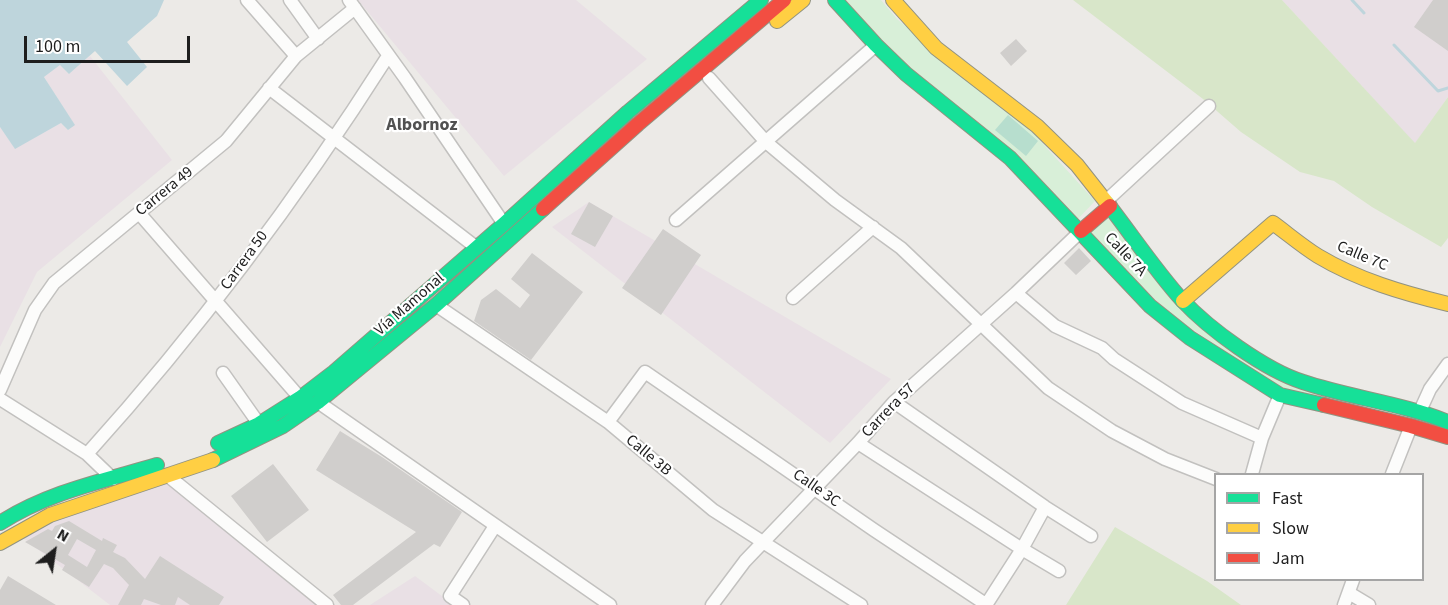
<!DOCTYPE html>
<meta charset="utf-8">
<style>
body{margin:0}
#map{position:relative;width:1448px;height:605px;overflow:hidden;background:#eceae7;font-family:"Source Sans 3",sans-serif}
canvas{display:block}
.legend{position:absolute;left:1214px;top:473px;width:210px;height:108px;box-sizing:border-box;background:#fff;border:2px solid #a5a5a5;margin:0;padding:8px 10px;list-style:none;font-size:18px;color:#1e1e1e}
.legend li{display:flex;align-items:center;gap:12px;height:30px}
.legend b{width:30px;border:2px solid #a5a5a5}
.north{position:absolute;left:24px;top:521px;width:60px;height:60px;-webkit-text-stroke:4px #fff;paint-order:stroke;rotate:30deg;font-size:16px;font-weight:700;line-height:24px;text-align:center;color:#1e1e1e}
.north::after{content:'';display:block;margin:auto;width:21px;height:27px;background:#1e1e1e;clip-path:polygon(50% 0,100% 100%,50% 72%,0 100%)}
.scale{position:absolute;left:24px;top:36px;width:166px;height:27px;box-sizing:border-box;border:3px solid #1e1e1e;border-top:0;padding-left:8px;font-size:18px;line-height:21px;white-space:nowrap;color:#1e1e1e;-webkit-text-stroke:4px #fff;paint-order:stroke}
</style>
<div id="map">
<canvas width="1448" height="605"></canvas>
<ul class="legend">
<li><b style="height:8px;background:#16e098"></b>Fast</li>
<li><b style="height:8px;background:#ffcf43"></b>Slow</li>
<li><b style="height:8px;background:#f24e42"></b>Jam</li>
</ul>
<div class="north">N</div>
<div class="scale">100 m</div>
</div>
<script>
const g = document.querySelector('canvas').getContext('2d');
g.lineJoin = 'round';
function fillPath(path, color) { g.fillStyle = color; g.fill(path, 'evenodd'); }
function strokePath(path, color, width, dash) { g.strokeStyle = color; g.lineWidth = width; g.lineCap = dash ? 'butt' : 'round'; g.setLineDash(dash || []); g.stroke(path); }
function label(font, color, halo, rows, align = 'center') {
  g.font = font + ' "Source Sans 3",sans-serif'; g.lineWidth = 4.5; g.setLineDash([]); g.textBaseline = 'middle'; g.strokeStyle = halo; g.fillStyle = color; for (const [text, x, y, turn = 0] of rows) {
    g.save(); g.translate(x, y); g.rotate((+turn || 0) * Math.PI / 180); g.textAlign = isNaN(turn) ? turn : align; if (halo) g.strokeText(text, 0, 0); g.fillText(text, 0, 0); g.restore();
  }
}
const industrial = new Path2D(`
 M358,0H576L647,59L504,176Z
 M1282,0H1448V97L1415,144Z
 M90,56L172,160L37,272L0,347V127L15,148L61,123L68,130L74,124L44,77L60,65L69,74Z
 M589,202L891,379L830,443L552,227Z
 M173,477L333,605H110L23,538L42,526Z
 M415,576L454,605H370Z`);
const grass = new Path2D(`
 M1073,0H1282L1415,143L1448,97V238L1441,247L1372,207L1334,181L1300,172L1241,132L1203,99Z
 M1115,527L1207,581L1241,605H1066Z`);
const park = new Path2D(`
 M840,0H881L897,19L1034,134L1095,201L1076,221L946,103Z
 M1108,216L1230,347L1423,416L1281,388L1171,315L1087,233Z`);
const pitch = new Path2D(`
 M1008,115L1038,141L1026,156L995,130Z`);
const water = new Path2D(`
 M0,0H164L157,16L127,42L147,67L127,86L95,51L69,74L60,65L44,77L75,125L68,130L61,123L15,149L0,127Z`);
const stream = new Path2D(`
 M1352,0L1364,13
 M1394,45L1438,91L1448,88`);
const building = new Path2D(`
 M1433,0H1448V51L1414,27Z
 M1016,39L1027,51L1011,66L1000,53Z
 M589,202L613,216L595,247L571,234Z
 M663,229L701,255L661,315L622,288Z
 M1079,248L1091,261L1076,275L1064,263Z
 M532,253L583,292L531,360L474,321L481,300L496,289L520,308L530,295L511,279Z
 M340,431L382,457L462,512L440,547L434,544L353,605H341L333,595L416,532L316,470Z
 M273,464L309,510L267,542L231,496Z
 M69,521L102,541L103,538L117,545L113,552L125,558L145,579L160,556L224,597L219,605H190L178,597L175,605H161L144,599L141,605H118L129,585L113,568L104,564L89,587L62,570L65,565L25,542L48,529L52,531L55,526ZM77,539L96,550L87,567L68,555Z
 M8,576L56,605H0V590Z`);
const street = new Path2D(`
 M247,0L296,56
 M290,0L318,39
 M349,0L405,78L504,224
 M709,78L766,142L835,200L901,248L1048,388L1112,431L1165,459L1216,479
 M269,88L477,248
 M1106,201L1209,106
 M139,213L300,398
 M676,220L876,45
 M1016,293L1055,326L1102,348L1114,359L1182,403L1262,438
 M793,298L873,227
 M436,305L608,422L713,510L861,605
 M223,373L259,424
 M0,390L35,310L54,283L226,141L296,56L355,8
 M0,399L87,454L113,479
 M318,402L610,605
 M894,402L1045,507L1091,536
 M1420,411L1430,389L1448,364
 M608,422L645,372L874,530L987,605
 M858,443L1022,549L1059,571
 M87,454C198,331 299,196 388,56
 M1252,474L1262,438L1280,395
 M1392,474L1411,426
 M167,475L327,605
 M1349,593L1369,605
 M463,605L450,596L495,526
 M712,605L745,561L858,443L894,402L1016,293L1081,231
 M986,605L1022,549L1045,507
 M1344,605L1353,580`);
const fast = new Path2D(`
 M835,0L876,45L906,74L1010,158L1150,306L1190,338L1280,395L1324,405
 M1107,203C1132,235 1155,270 1182,300C1209,329 1265,370 1303,382C1351,398 1401,403 1448,422
 M218,443L259,424L300,398L334,372L504,224L628,112L761,0
 M213,460L283,426L318,402L436,305L543,209
 M0,523C48,492 103,481 157,465`);
const slow = new Path2D(`
 M893,0L936,48L1037,126L1077,165L1107,203
 M777,21L803,0
 M1183,301L1273,223C1288,234 1302,246 1318,256C1358,280 1403,293 1448,304
 M0,543L50,515L213,460`);
const jam = new Path2D(`
 M543,209L638,124L784,0
 M1081,231L1110,206
 M1324,405L1411,426L1448,437`);
const streetNames = [
 ["Carrera 49",165,192,-39],
 ["Calle 7A",1125,255,47],
 ["Calle 7C",1362,257,23],
 ["Carrera 50",245,261,-54],
 ["Vía Mamonal",410,305,-41],
 ["Carrera 57",889,411,-46],
 ["Calle 3B",648,456,40],
 ["Calle 3C",816,489,35]
];
const neighbourhoodNames = [
 ["Albornoz",422,126]
];
fillPath(industrial, '#e9e0e5');
fillPath(grass, '#d8e6c9');
fillPath(park, '#d8efd8');
fillPath(pitch, '#b7dece');
fillPath(water, '#bed5dc');
strokePath(stream, '#bed5dc', 3);
fillPath(building, '#d0cecc');
strokePath(street, '#c2c1bf', 15);
strokePath(fast, '#929381', 16);
strokePath(slow, '#929381', 16);
strokePath(jam, '#929381', 16);
strokePath(street, '#fcfcfb', 12);
strokePath(fast, '#16e098', 14);
strokePath(slow, '#ffcf43', 14);
strokePath(jam, '#f24e42', 14);
label('16px', '#1e1e1e', '#fff', streetNames);
label('bold 18px', '#515151', '#fff', neighbourhoodNames);
</script>
